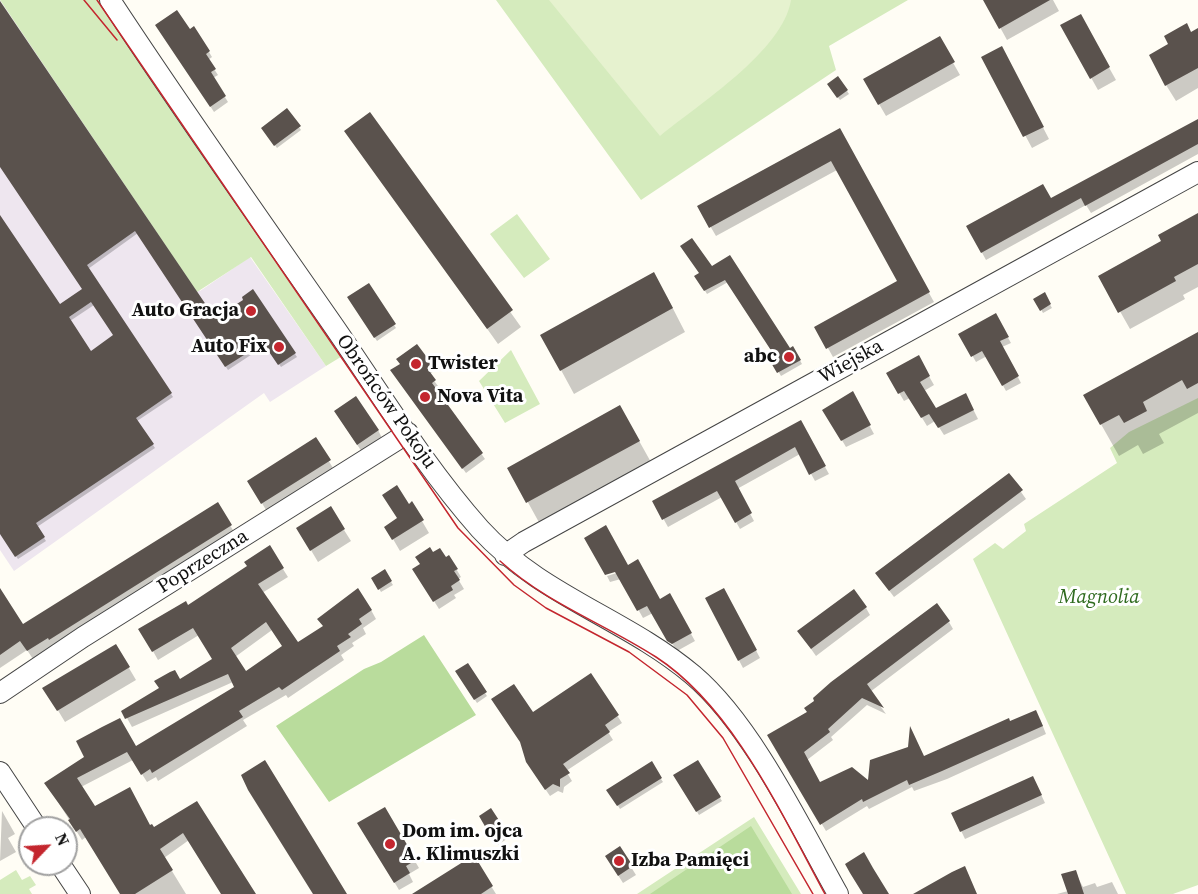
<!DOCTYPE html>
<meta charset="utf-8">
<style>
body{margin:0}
#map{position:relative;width:1198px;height:894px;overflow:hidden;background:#fffdf5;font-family:"Source Serif 4",serif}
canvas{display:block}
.north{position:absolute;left:18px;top:816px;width:60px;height:60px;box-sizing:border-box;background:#fff;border:2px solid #a0a0a0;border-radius:50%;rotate:65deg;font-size:16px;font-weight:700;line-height:24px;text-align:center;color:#111}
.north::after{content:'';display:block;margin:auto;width:21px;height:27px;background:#c4262e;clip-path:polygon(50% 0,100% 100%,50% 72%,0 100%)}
</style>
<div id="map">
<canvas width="1198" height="894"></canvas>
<div class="north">N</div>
</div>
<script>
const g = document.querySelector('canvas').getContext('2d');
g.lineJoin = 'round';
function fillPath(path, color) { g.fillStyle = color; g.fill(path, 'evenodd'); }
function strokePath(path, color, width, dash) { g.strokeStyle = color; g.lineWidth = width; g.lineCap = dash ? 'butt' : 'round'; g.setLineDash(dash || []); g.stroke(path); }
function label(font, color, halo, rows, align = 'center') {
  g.font = font + ' "Source Serif 4",serif'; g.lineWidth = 6; g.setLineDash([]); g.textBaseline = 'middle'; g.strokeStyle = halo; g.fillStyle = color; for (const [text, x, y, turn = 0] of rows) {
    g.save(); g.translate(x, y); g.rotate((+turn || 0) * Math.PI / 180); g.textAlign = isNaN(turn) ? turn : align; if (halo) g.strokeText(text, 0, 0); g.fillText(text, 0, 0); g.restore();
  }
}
const industrial = new Path2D(`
 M0,0L200,291L250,257L326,366L270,402L264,393L14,571L0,550Z`);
const green = new Path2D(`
 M0,0H101L344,355L326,366L251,257L197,292Z
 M496,0H908L829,46L836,70L641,200Z
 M517,214L550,259L524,278L490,234Z
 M511,350L540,404L505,423L479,381Z
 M1198,398V885L1173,894H1126L973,559L995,543L1003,549L1026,531L1024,524L1117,463L1110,448L1129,432Z
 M754,817L801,894H637Z
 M16,870L22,880L30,876L36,885L29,889L32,894H0V880Z`);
const forest = new Path2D(`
 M424,635L476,715L329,802L276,726L364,669L381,662Z
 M751,826L792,894H650Z`);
const pitch = new Path2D(`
 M549,0H791C783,51 699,104 660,136Z`);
const shadow = new Path2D(`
 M1006,0H1053L1059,11L1007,40L990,9Z
 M0,4L215,320L245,300L253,291L297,357L281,367L266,345L228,370L138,233L88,269L173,397L137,421L155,448L37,527L46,541L18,559L0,533V218L59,306L84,289L0,164ZM94,305L115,336L91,353L70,321Z
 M1080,16L1116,80L1098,90L1062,26Z
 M1198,30V88L1176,101L1166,85Z
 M161,31H189L209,52L212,57L208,60L218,75L213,78L228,102L214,112Z
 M939,38L960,75L886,116L865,80Z
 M983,57L1008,60L1049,139L1032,148Z
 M830,88L847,91L849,94L840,100Z
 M369,114L521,327L498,344L346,131Z
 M1198,121V154L1091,213L1086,205L986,260L968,227L1051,200Z
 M299,127L301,130L277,148L265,132Z
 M839,130L934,302L833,357L816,327L899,282L837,170L716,236L699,207Z
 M1198,215V287L1183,295L1185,299L1130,329L1100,276L1163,241Z
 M729,257L789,350L793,348L802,364L781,376L773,362L778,359L728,282L707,294L696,276Z
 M368,285L396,328L377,341L349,298Z
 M1044,294L1052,308L1043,313L1035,299Z
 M667,297L685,332L574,394L542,335Z
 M995,315L1011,343L1002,347L1021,383L1006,391L987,356L976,362L960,334Z
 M1198,333V413L1159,434L1164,443L1143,454L1138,445L1119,456L1085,396Z
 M417,346L434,371L429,374L438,386L435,388L485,459L466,473L395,376Z
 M918,357L934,385L924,391L935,410L970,403L978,419L944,435L935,421L927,426L910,398L904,401L888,374Z
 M852,393L874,434L846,447L824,410Z
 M340,419L378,430L382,438L362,452Z
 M800,422L829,474L815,481L800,454L737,489L754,521L740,529L722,497L668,527L654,502Z
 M633,430L652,464L541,526L509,468Z
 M316,440L336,473L269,515L256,493Z
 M1009,475L1026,499L894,597L882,581Z
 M217,504L236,535L33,659L27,650L0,668V591L23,627Z
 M412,504L429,533L400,551L386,527L399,519Z
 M344,530L351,541L318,562L305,540Z
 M269,547L288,577L262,593L298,645L371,610L376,619L363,628L366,634L352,643L354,646L341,655L344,660L288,698L286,695L243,720L247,726L158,781L156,777L147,782L133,760L81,787L95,808L154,829L197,803L254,894H223L189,840L164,858L186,894H123L86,837L82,840L46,783L136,748L236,687L233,682L132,727L123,711L214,660L199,635L158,660L141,630L188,607L248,567ZM272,630L283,647L245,673L235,657Z
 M449,557L461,577L458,579L464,589L454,595L456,598L439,609L414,569Z
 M628,567L659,601L669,595L695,641L677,651L653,613L643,618L621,579L610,582L607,576L623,571Z
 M384,571L393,585L381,592L373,578Z
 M724,590L760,658L743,668L707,599Z
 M866,608L870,615L816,656L804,639Z
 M949,622L953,629L870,692L886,714L867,705L831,737L833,740L807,760L820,783H870L1010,722L1040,719L1046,734L947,779L914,791L912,787L869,809L867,806L826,831L769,736Z
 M116,646L136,680L65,722L45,689Z
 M467,665L487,696L477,703L457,672Z
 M591,675L622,723L608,732L613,740L566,771L572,781L564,787L563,793L558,791L550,796L533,771V714Z
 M698,762L722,801L699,815L675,775Z
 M651,764L663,782L620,809L608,790Z
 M1037,786L1045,803L965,839L953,814Z
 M384,809L419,868L409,874L413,882L399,890L360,824Z
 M491,810L508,838L498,845L481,817Z
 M2,811L15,834L8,838L16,852L0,861Z
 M473,857L496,894H433Z
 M611,864L631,867L636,875L623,883Z
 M1075,872L1083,887L1095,883L1097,887L1112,882L1118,894H1057L1068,891Z`);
const building = new Path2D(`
 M983,0H1050L999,29Z
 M0,1L215,318L243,300L242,297L253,289L296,353L278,365L263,343L225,367L135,231L87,265L172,393L136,418L154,444L36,523L45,537L15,557L0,534V215L60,304L82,289L0,167ZM91,302L113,335L91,351L69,317Z
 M177,10L190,29L194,26L210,51L206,54L216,69L211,72L226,96L210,107L155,25Z
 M1081,14L1110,67L1090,79L1060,25Z
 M1187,23L1191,32L1198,28V68L1165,86L1149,55L1168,44L1164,36Z
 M940,36L955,62L878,105L863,79Z
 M1002,46L1044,127L1023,137L981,57Z
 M838,76L848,90L837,98L827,84Z
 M287,108L301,126L274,146L261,128Z
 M370,112L513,310L487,329L344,131Z
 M1198,119V144L1085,206L1081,198L981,253L966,226L1043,184L1051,198Z
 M840,128L930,292L826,349L814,327L897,281L831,161L709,228L697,206Z
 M1198,213V264L1174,277L1176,281L1118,313L1098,276L1161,241L1158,235Z
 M692,238L712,266L730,255L790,348L793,346L801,360L777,373L770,361L776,358L725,280L704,291L694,276L699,273L680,246Z
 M654,272L673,308L560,371L540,335Z
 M369,283L396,324L374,338L347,297Z
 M1045,292L1051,304L1040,311L1033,299Z
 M996,313L1009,337L1000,341L1019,376L1002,386L982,351L971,357L958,334Z
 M1198,332V383L1187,389L1182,380L1143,402L1147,411L1124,423L1119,415L1100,425L1083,395Z
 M417,344L432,364L427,368L436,380L432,383L483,453L462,469L390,370L400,364L396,359Z
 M919,355L930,376L920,382L936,408L966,393L974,410L938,428L929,414L921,418L904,391L898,394L886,373Z
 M853,391L871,425L841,441L822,410Z
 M356,396L379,430L357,445L334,411Z
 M620,405L640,441L526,503L507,468Z
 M801,420L826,466L809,475L795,447L735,481L752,513L735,523L717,491L662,520L652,501Z
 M316,437L331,460L261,504L247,481Z
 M1009,473L1023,490L889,591L875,573Z
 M397,485L409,504L412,501L424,520L392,540L384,527L397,518L382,495Z
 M218,502L232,525L49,640L48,638L27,651L20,641L0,655V588L23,624Z
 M331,506L345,529L310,551L296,528Z
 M606,525L628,565L638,559L660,599L670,593L692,633L672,644L667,641L647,606L637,611L615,572L605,575L584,538Z
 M270,545L284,568L258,584L298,642L323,626L317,619L358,588L372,610L359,619L362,624L348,634L351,637L337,646L340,651L282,690L279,687L239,711L243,717L152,773L150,769L141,775L127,752L77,778L95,806L130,787L150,825L152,824L154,827L197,801L256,894H221L183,833L160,849L173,870L135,894H120L80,829L76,832L68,820L70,819L44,783L84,757L76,741L102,727L120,718L136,746L234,687L228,674L125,719L121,711L159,688L154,681L170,672L175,670L180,679L212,659L193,628L152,652L138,629L186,601L188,605L247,566L244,562ZM266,622L282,646L246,671L231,648Z
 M430,547L433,552L440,548L446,557L449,555L458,569L454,571L460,580L451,586L453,590L433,602L412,569L420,564L415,557Z
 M385,569L392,581L378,590L371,578Z
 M724,588L757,650L738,661L705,598Z
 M854,589L867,607L811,649L797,631Z
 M937,603L950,621L867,684L884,708L862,698L828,729L830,732L804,752L820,782L852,767L868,780L870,760L908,747L910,726L924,756L1009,718L1010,721L1036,710L1043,726L942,771L909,785L907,780L863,802L862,799L820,825L767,735L807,712L804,708L814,701L813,698L831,682Z
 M116,644L130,667L57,711L42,688Z
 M468,663L487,692L474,700L455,671Z
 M591,673L619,715L605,725L610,732L563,764L570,773L560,779V787L553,784L545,790L526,762L520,742L491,699L514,684L533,712Z
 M265,760L311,835L347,894H313L248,790L241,775Z
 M698,760L721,797L696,812L673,775Z
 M652,761L662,778L617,806L606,790Z
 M1033,776L1042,795L960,832L951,813Z
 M385,807L416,860L406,866L410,873L394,883L357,823Z
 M491,808L508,834L494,842L479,816Z
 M620,846L633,866L618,876L605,856Z
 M864,852L873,868L889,894H863L850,873L845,864Z
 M474,855L493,886L481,894H412Z
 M965,866L977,894H913L952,872Z
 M1076,870L1084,894H1068L1061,874Z`);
const street = new Path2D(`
 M110,0C182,110 258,217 333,325C380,393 425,467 480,529C541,596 625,618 693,675C751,724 800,826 838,894
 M505,555L524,542L1198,172
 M0,693L83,637L408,433
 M0,772L37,828
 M60,864L80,894`);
const tram = new Path2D(`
 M84,0L117,40
 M97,0L458,528L514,585L546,608L629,652L687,695L723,738L813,894
 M500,561C546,603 605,624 656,657C733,707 782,815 825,894`);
const markers = [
 [251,311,6,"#c4262e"],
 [279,347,6,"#c4262e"],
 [789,357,6,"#c4262e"],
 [416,364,6,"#c4262e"],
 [425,397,6,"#c4262e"],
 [390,844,6,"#c4262e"],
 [619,861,6,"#c4262e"]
];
const poiNames = [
 ["Auto Gracja",239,311,"right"],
 ["Auto Fix",267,347,"right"],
 ["abc",777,357,"right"],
 ["Twister",428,364],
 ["Nova Vita",437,397],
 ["Dom im. ojca",402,832],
 ["A. Klimuszki",402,855],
 ["Izba Pamięci",631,861]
];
const streetNames = [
 ["Wiejska",851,362,-29],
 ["Obrońców Pokoju",386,402,55],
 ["Poprzeczna",203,562,-32]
];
const parkNames = [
 ["Magnolia",1099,598]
];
fillPath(industrial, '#eee6ef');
fillPath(green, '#d5ebbd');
fillPath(forest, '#b9dc9c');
fillPath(pitch, '#e6f2cf');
fillPath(shadow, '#0003');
fillPath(building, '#5a524d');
strokePath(street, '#444', 22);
strokePath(street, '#fff', 20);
strokePath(tram, '#c4262e', 1.5);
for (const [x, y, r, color] of markers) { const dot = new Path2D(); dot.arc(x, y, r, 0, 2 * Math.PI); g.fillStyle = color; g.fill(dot); strokePath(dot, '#fff', 2); }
label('bold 20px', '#111', '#fff', poiNames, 'left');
label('20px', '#111', '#fff', streetNames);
label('italic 20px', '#2f6b1f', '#fff', parkNames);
</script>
